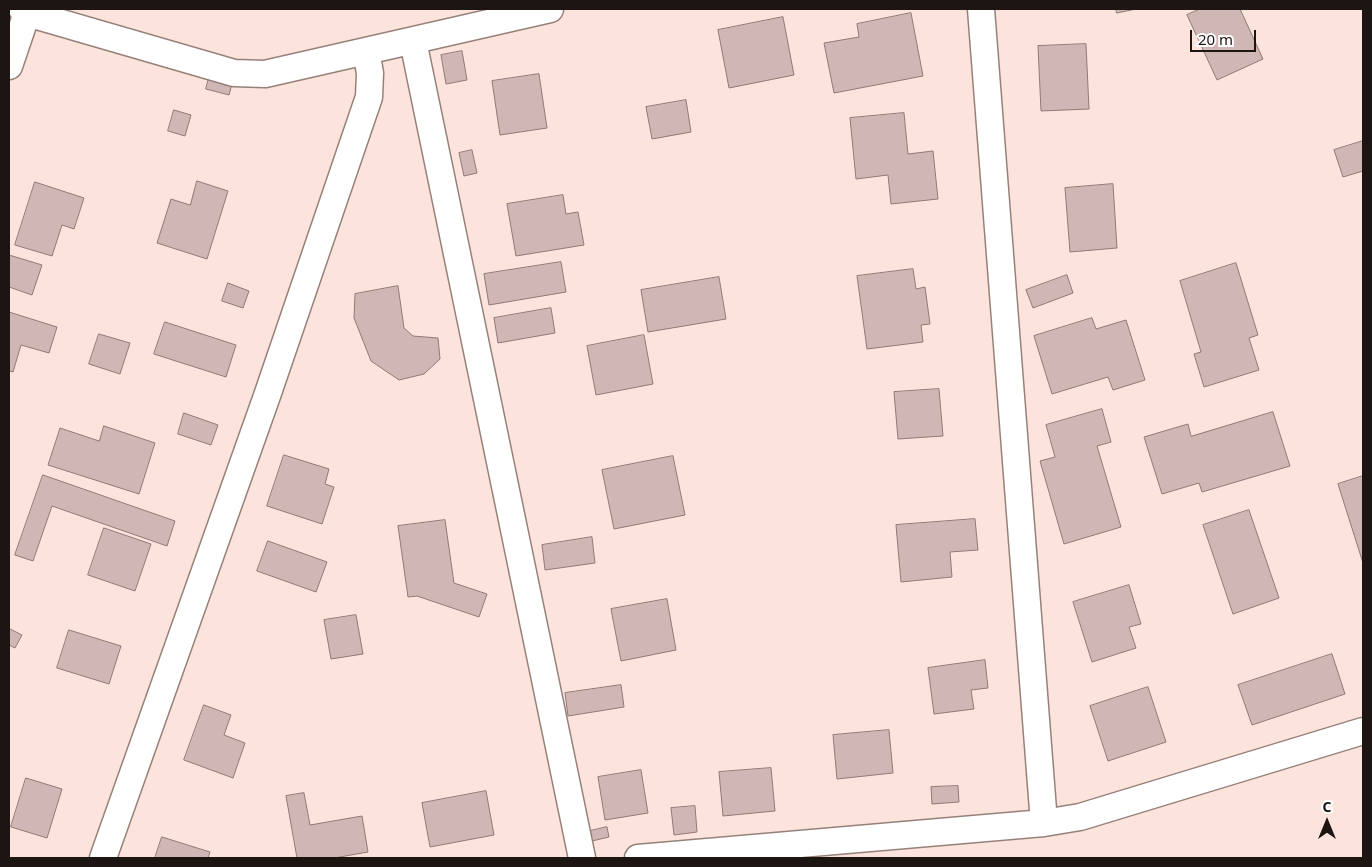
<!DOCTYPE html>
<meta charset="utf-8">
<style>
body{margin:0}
#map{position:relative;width:1372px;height:867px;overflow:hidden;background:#fce4dc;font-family:"Noto Sans",sans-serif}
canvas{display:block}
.frame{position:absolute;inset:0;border:10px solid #1d1512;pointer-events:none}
.north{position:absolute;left:1302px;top:797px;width:50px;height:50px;-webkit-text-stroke:4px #fff;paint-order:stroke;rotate:0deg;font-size:14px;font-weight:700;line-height:20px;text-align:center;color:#1d1512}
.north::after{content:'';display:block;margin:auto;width:18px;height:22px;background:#1d1512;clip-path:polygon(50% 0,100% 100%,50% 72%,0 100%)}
.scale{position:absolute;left:1190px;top:30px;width:66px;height:22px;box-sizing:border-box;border:2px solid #1d1512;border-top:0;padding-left:6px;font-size:15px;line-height:18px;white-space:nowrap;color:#1d1512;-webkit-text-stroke:4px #fff;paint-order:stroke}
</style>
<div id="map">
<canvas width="1372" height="867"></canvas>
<div class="frame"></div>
<div class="north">С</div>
<div class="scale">20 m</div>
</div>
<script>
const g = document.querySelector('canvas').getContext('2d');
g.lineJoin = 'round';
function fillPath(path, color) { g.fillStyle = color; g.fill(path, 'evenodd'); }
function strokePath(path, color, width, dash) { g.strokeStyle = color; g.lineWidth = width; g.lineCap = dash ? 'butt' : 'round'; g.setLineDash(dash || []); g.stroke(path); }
const building = new Path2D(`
 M1116,9H1136L1117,13Z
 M1200,9H1240L1263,59L1217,80L1187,15Z
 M911,13L923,76L834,93L824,43L859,37L857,24Z
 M783,17L794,75L729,88L718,30Z
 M1086,44L1089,109L1041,111L1038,46Z
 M462,51L467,80L446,84L441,55Z
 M539,74L547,128L500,135L492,81Z
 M209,78L232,84L229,95L206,89Z
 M686,100L691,132L652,139L646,107Z
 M174,110L191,115L185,136L168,131Z
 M904,113L908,154L933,151L938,199L891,204L888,175L856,179L850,118Z
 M1363,141V171L1343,177L1334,150Z
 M472,150L477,173L464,176L459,153Z
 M197,181L228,191L207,259L157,243L171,199L190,205Z
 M35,182L84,198L74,229L62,225L52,256L15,245Z
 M1113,184L1117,248L1070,252L1065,188Z
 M563,195L566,214L578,212L584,245L516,256L507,204Z
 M9,255L42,265L32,295L9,287Z
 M561,262L566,292L489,305L484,274Z
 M1236,263L1258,335L1249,338L1259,370L1204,387L1194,354L1201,352L1180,281Z
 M913,269L916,289L925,287L930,324L921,325L923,342L867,349L857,276Z
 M1067,275L1073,293L1033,308L1026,290Z
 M719,277L726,319L648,332L641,290Z
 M228,283L249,291L243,308L222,301Z
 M398,286L404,328L413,336L438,338L440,359L424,374L399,380L371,361L354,318L355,294Z
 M551,308L555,333L498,343L494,318Z
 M9,312L57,327L49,353L21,345L13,372L9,371Z
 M1092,318L1096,329L1126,320L1145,380L1113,390L1108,377L1052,394L1034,336Z
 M165,322L236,345L226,377L154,354Z
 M99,334L130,343L120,374L89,364Z
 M644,335L653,384L596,395L587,346Z
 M939,389L943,436L898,439L894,392Z
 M1102,409L1111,442L1097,446L1121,527L1064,544L1040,461L1055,457L1046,425Z
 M1273,412L1290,466L1202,492L1199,483L1162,494L1144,437L1188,424L1191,436Z
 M184,413L218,425L211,445L178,434Z
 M104,426L155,443L139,494L48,465L60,428L99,441Z
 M284,455L329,469L325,484L334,487L322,524L267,506Z
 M673,456L685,515L614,529L602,470Z
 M43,475L175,521L167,546L52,506L33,561L15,555Z
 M1363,476V563L1338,484Z
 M1249,510L1279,598L1233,614L1203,525Z
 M975,519L978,550L950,552L952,577L901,582L896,525Z
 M445,520L454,583L487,594L479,617L417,596L408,597L398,526Z
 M104,528L151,544L135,591L88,575Z
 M592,537L595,563L545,570L542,545Z
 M268,541L327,562L316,592L257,571Z
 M1129,585L1141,624L1129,627L1136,648L1092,662L1073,602Z
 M667,599L676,650L621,661L611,609Z
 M356,615L363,654L331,659L324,620Z
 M10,629L22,635L15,648L9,645Z
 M69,630L121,646L109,684L57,668Z
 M1332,654L1345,694L1252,725L1238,685Z
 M985,660L988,688L971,690L974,709L934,714L928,668Z
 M621,685L624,707L568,716L565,693Z
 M1148,687L1166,742L1108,761L1090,706Z
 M204,705L231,715L224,735L245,743L233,778L184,760Z
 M889,730L893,773L837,779L833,735Z
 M771,768L775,811L723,816L719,772Z
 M641,770L648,813L605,820L598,777Z
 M26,778L62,789L47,838L11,827Z
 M958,786L959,802L932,804L931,787Z
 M486,791L494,835L430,847L422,803Z
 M304,793L310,825L362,816L368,852L334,858H297L286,796Z
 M695,806L697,832L674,835L671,808Z
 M607,827L609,837L592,841L590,831Z
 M162,837L210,852L208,858H155Z`);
const street = new Path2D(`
 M22,9L27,13L234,73L265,74L550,9
 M981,9L1044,823
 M413,41L582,858
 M9,66L27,13
 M103,858L268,393L369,97L370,73L366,51
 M638,858L1044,823L1080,817L1363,731`);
fillPath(building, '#cfb7b6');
strokePath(building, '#907978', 1);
strokePath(street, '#968179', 29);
strokePath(street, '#fff', 26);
</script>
